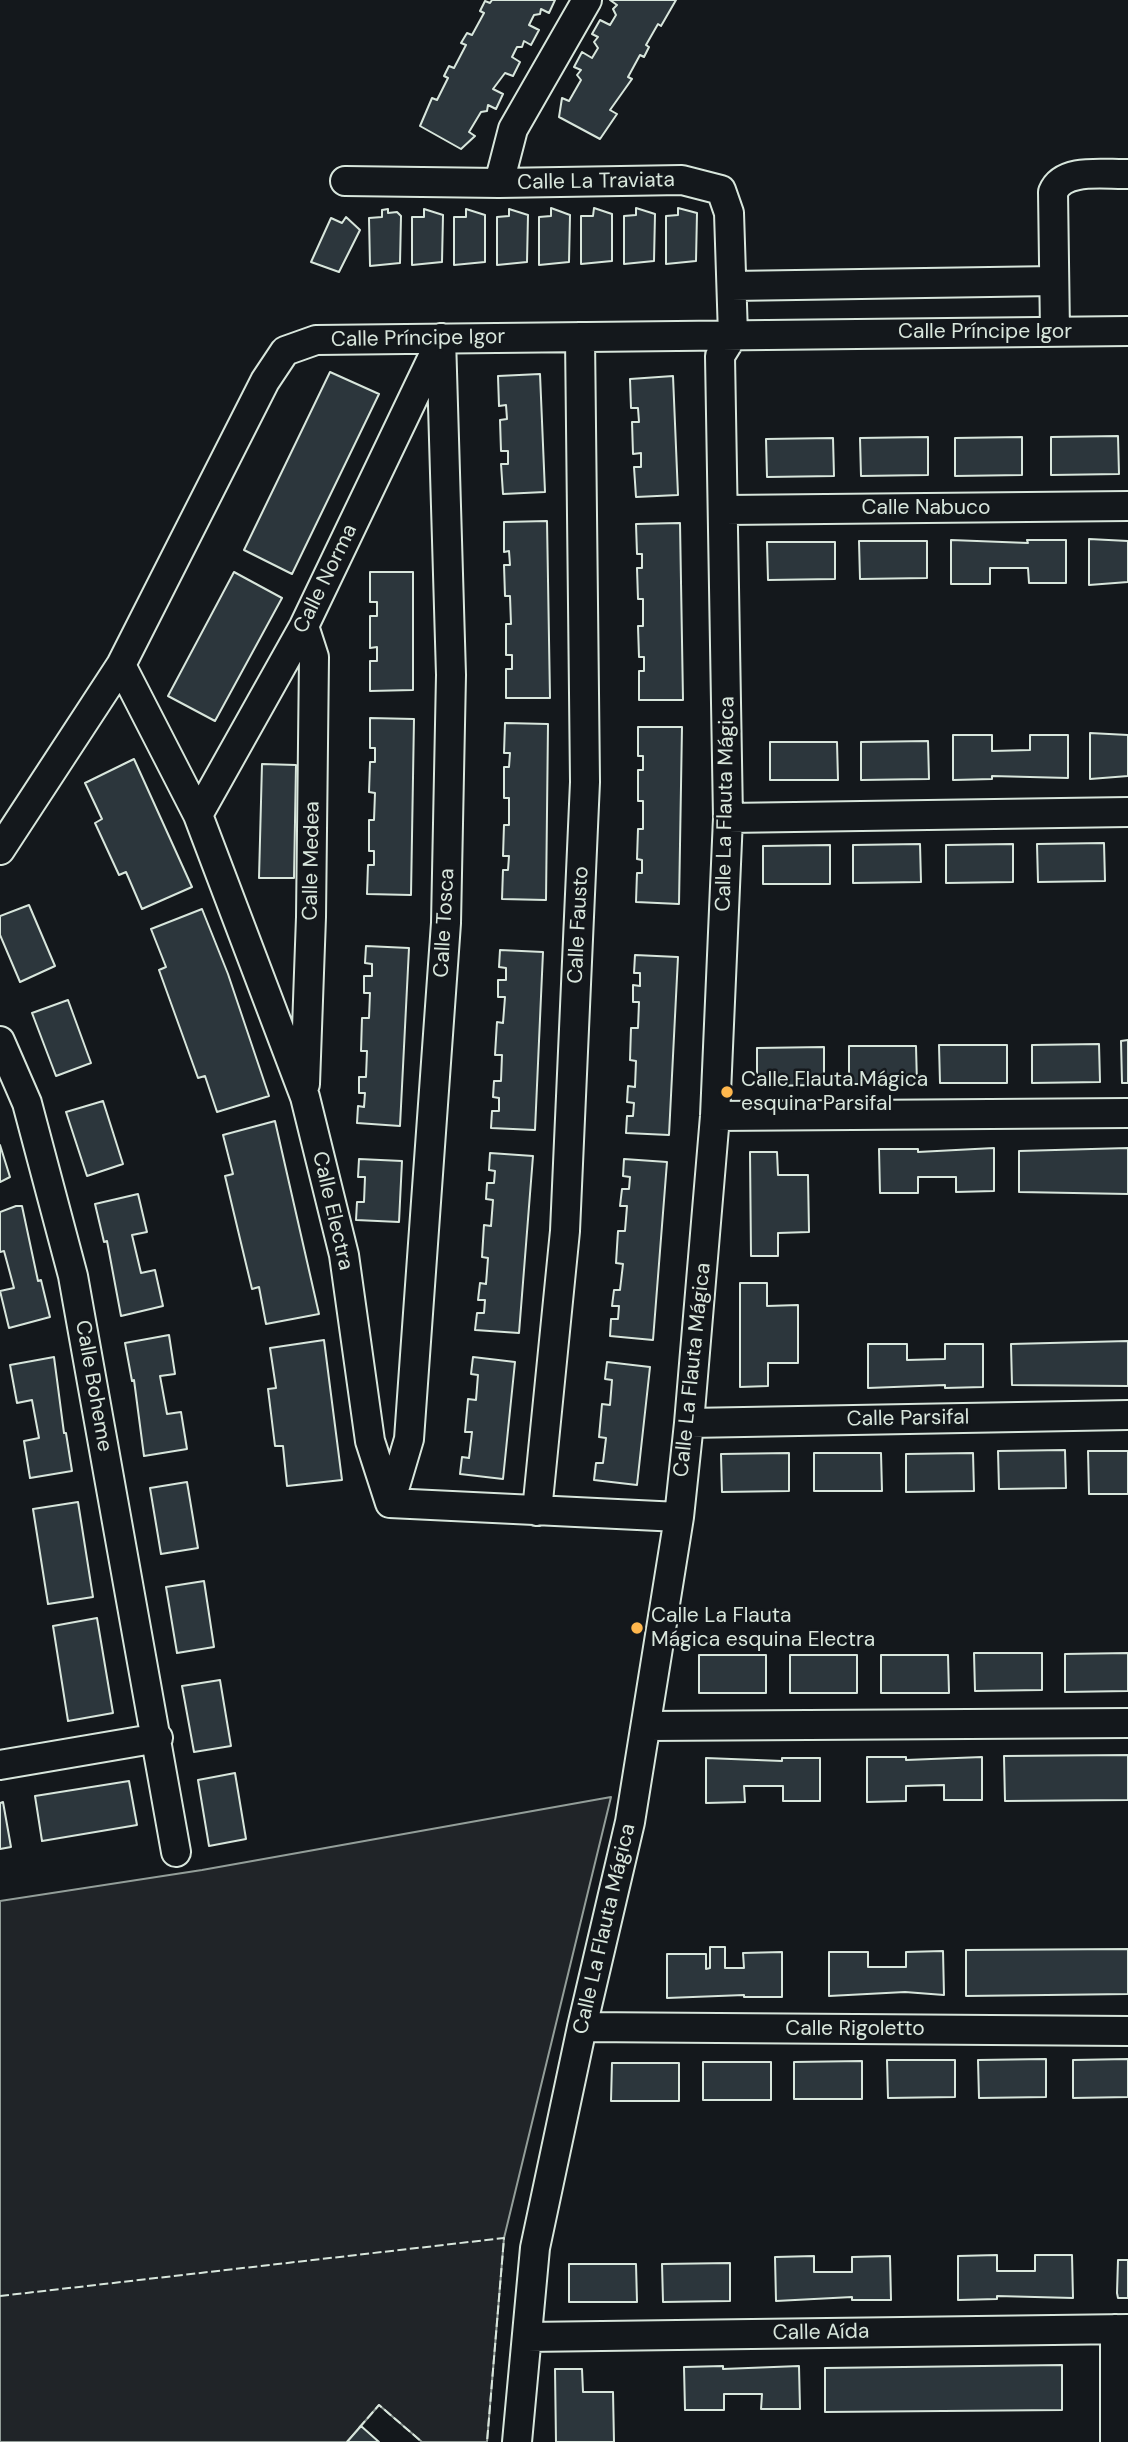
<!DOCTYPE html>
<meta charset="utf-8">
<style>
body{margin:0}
canvas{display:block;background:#14181c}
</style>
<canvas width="1128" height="2442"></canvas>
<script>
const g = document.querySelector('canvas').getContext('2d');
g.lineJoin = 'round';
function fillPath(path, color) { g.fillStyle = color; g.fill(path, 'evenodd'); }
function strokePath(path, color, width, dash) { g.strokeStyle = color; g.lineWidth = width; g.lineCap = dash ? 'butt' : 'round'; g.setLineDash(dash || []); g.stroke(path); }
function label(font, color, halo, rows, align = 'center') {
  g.font = font + ' "DM Sans",sans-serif'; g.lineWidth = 5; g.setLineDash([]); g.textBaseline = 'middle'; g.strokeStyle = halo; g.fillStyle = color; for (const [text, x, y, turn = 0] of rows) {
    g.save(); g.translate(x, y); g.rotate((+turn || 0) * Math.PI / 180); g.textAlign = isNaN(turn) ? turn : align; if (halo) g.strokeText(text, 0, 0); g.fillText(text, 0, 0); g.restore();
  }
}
const green = new Path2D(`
 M611,1797L504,2238L487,2442H422L379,2405L347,2442H0V1901L202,1870Z`);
const building = new Path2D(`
 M492,0H555L549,13L541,9L540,14L534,15L529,25L539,30L531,45L524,41L522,47H517L512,57L520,62L513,76L505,73L493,89L503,94L496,109L488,105L487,111L481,112L469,132L475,136L461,149L420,126L432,98L437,100L448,78L444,76L449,66L454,68L466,45L461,43L467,33L472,35L484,13L480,11L485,1L490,3Z
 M676,0L661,26L658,24L646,45L649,47L644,57L640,55L628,77L632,79L610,110L617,114L600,139L559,117L562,98L569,101L581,80L577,75L581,70L574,67L582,52L592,58L598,48L594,42L598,37L592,34L600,20L610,25L616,15L613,9L617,5L610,0Z
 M551,208L570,215L569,262L539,265V217L551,216Z
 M594,208L612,214V261L581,264V216H593Z
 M636,208L655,214L654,261L624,264V216L636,215Z
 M678,208L697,213L696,261L666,264V216L678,215Z
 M388,209V213L397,212L401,216L400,263L370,266L369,218L382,217V210Z
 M424,209L443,215L442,262L412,265V217H424Z
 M466,209L485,215V262L454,265V217H466Z
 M509,209L528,215L527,262L497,265V217L509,216Z
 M346,217L360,230L339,272L311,262L331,218L342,223Z
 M330,372L379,394L292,574L244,550Z
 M540,374L545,492L503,494L501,464H508V451H501L500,420L507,419L506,405L499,406L498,376Z
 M673,376L678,495L636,497L634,467H641V453L633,454L632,422H639L638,408H631L630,379Z
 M1118,436L1119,474L1051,475V437Z
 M928,437V475L861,476L860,438Z
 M1022,437V475L955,476V438Z
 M833,438L834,476L767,477L766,439Z
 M547,521L550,698H506V669H512V655H506V624H511L510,596H505L504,565H510L509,551L504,552V522Z
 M680,523L683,700H639V671H644V657H639L638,626H643V599H638L637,568H642V554H637L636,524Z
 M1089,539L1128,541V582L1089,585Z
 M951,540L1028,543L1027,540H1066V583H1029L1028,568H990V584H951Z
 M859,541H927V578L860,579Z
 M767,542H835V579L768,580Z
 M234,572L282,598L215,721L168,696Z
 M370,572H413V690L370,691V661H377V647L370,648V616H377V602H370Z
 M370,718L414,719L411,895L367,894L368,865H374V851H369V820H374L375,793L369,792L370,762H375V748H370Z
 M505,723L548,724L546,900L502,899L503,870H508L509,856H503L504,825H509V798H504V767H509L510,753H504Z
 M638,727H682L679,904L636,902L637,873H642V860L637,859L638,829H643V801H638V770H643V756H638Z
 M1090,733L1128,735V776L1090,779Z
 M953,735H992V751L1030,750V735H1068V778L992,776V779L953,780Z
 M928,741L929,779L861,780V742Z
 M770,742H837L838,780H770Z
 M134,759L192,887L142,909L126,872L119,875L95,823L102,819L85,783Z
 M262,764L296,765L294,878H259Z
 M1104,843L1105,881L1038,882L1037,844Z
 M920,844L921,882L853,883V845Z
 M1013,844V882L946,883V845Z
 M830,845V884H763V846Z
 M29,905L55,966L20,982L0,935V916Z
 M202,909L228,974L269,1096L217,1112L205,1076L198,1078L159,970L166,967L151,929Z
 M366,946L409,948L400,1126L357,1123L358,1106L364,1107L365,1093H359V1077H366L367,1051H361L362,1018H369L370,993H364V976H372V964L365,963Z
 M500,950L543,952L535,1130L491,1128L492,1111H499V1098L493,1097L494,1081H501L502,1055H495L497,1022L503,1023L505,997H498V980H506V968L499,967Z
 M635,955L678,957L669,1135L626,1133L627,1116H633L634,1103L627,1102L628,1086L635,1087L636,1061L630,1060L631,1028H638L639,1002H633V985L640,986V973H634Z
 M68,1000L91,1063L56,1076L32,1013Z
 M1128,1040V1083H1122L1121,1041Z
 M1099,1044L1100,1082L1032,1083V1045Z
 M939,1045H1007V1083H940Z
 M849,1046H916L917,1084H849Z
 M824,1047V1085L757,1086V1048Z
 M103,1101L123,1164L87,1176L66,1112Z
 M275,1121L319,1314L266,1324L259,1287L252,1289L225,1176L233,1174L223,1135Z
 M0,1145L10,1177L0,1182Z
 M994,1148V1191L956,1192V1177H918V1193H880L879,1149H918V1152Z
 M1128,1148V1194L1019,1192V1151Z
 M750,1152H777L778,1175H808L809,1232L778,1233V1256H751Z
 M490,1153L533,1156L519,1333L475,1330L477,1313H484L485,1300H478L480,1283L486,1284L488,1258L482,1257L484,1225L491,1226L493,1200L486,1199L487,1183H494L495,1171L489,1170Z
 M359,1159L402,1161L399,1222L356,1220L357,1202H364L365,1177H358Z
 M624,1159L667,1162L653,1340L610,1336L611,1319H618L619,1306H612L614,1290H620L623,1264L616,1263L618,1231H625L627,1206H620L622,1189H629L630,1177L623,1176Z
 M138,1194L147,1232L132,1235L141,1273L155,1270L163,1306L121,1316L107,1241L104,1242L95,1204Z
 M16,1206H22L38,1281L41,1280L50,1317L9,1328L0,1291L14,1288L4,1251L0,1252V1212Z
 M740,1283H767V1306L798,1305V1363H768V1386L740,1387Z
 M169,1335L175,1374L160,1376L167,1414L181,1412L187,1449L144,1456L134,1380L132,1381L125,1343Z
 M324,1340L342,1480L287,1486L283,1446H275L268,1389L276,1388L270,1348Z
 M1128,1341V1386L1012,1385L1011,1344Z
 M868,1344H907V1360L945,1359V1344H983V1387L945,1388V1385L868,1388Z
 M54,1357L64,1433H66L72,1471L30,1478L24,1441L39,1438L32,1400L17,1403L10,1365Z
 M473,1357L515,1362L503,1479L460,1474L462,1457L469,1458L472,1432H465L468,1399L476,1400L478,1375L471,1374Z
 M607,1362L650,1367L637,1485L594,1480L596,1463H603L606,1438L599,1437L602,1404L610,1405L612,1380L605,1379Z
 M1065,1450L1066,1488L999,1489L998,1451Z
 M1088,1451H1128V1494H1089Z
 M789,1453V1491L722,1492L721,1454Z
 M814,1453H881L882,1491H814Z
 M973,1453L974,1491L906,1492V1454Z
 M187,1482L198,1548L161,1554L150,1488Z
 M78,1502L93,1597L48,1604L33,1509Z
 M204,1581L214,1647L177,1653L166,1587Z
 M97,1618L113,1713L68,1721L53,1626Z
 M974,1653H1042V1690L975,1691Z
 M1128,1653V1691L1065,1692V1654Z
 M699,1655H766V1693H699Z
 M790,1655H857V1693H790Z
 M881,1655H948L949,1693H881Z
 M220,1680L231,1746L194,1752L182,1686Z
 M1128,1755V1800L1005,1801L1004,1756Z
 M867,1757H906V1760L982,1757V1800H944V1785L906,1786V1801L867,1802Z
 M706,1758L782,1761V1758H820V1801H783V1786H744L745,1802L706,1803Z
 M235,1773L246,1839L209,1846L198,1780Z
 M129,1781L137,1825L42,1841L35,1796Z
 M3,1802L11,1847L0,1849V1803Z
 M710,1947H725V1968H744L743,1953L782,1952V1997H744V1995L667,1998V1954H706V1969L710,1968Z
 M1128,1949V1994L966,1996V1950Z
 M943,1951L944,1995L905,1992L829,1996V1952H868V1967H906V1952Z
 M1046,2059V2097L979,2098L978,2060Z
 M1128,2059V2097L1073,2098V2060Z
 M887,2060H955V2097L888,2098Z
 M862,2061V2099H794V2062Z
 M703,2062H771V2100H703Z
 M612,2063H679V2101H611Z
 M997,2255V2271H1035V2255H1072L1073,2298L997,2296V2299L958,2300V2256Z
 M814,2256V2272H852V2257L890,2256L891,2300H852V2297L776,2301L775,2257Z
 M1118,2260H1128V2298H1118L1117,2293Z
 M730,2263V2301L663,2302L662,2264Z
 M569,2264H636L637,2302H569Z
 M1062,2365V2410L825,2412V2368Z
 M723,2366V2369L799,2366L800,2409H761L762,2394H724V2410H685L684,2367Z
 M555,2369H582L583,2392H613L614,2442H556Z
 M361,2426L379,2442H347Z`);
const minor = new Path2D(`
 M345,181L499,183L682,180L721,190L729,213L733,335L720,356L728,818L715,1116L689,1423L679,1517L630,1822L582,2027L535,2248L517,2442
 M499,183L513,129L587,0
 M732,286L1054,281
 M1055,332L1053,192C1063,167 1106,175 1128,174
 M725,510L1128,506
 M304,626L314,657L311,917L305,1084
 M121,665L198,815L305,1097L344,1255L370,1441L390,1503L679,1517
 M198,815L304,626L439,344
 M728,818L1128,812
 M0,850L121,665L265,381L285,351L316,340L1128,331
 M0,1041L27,1103L73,1276L176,1852
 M715,1116L1128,1113
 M689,1423L1128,1415
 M390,1503L409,1439L446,923L451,675L441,338
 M537,1511L565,1231L585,782L580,337
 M648,1726L1128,1723
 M0,1765L158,1738
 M582,2027L1128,2031
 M1115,2329V2442
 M527,2337L1128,2329`);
const fence = new Path2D(`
 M0,2296L504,2238L487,2442
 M359,2428L379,2405L422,2442`);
const markers = [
 [727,1092,7,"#ffb74d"],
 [637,1628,7,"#ffb74d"]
];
const streetNames = [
 ["Calle La Traviata",596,182,-1],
 ["Calle Príncipe Igor",985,332],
 ["Calle Príncipe Igor",418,339,-1],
 ["Calle Nabuco",926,508],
 ["Calle Norma",326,579,-64],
 ["Calle La Flauta Mágica",726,804,-89],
 ["Calle Medea",312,861,-89],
 ["Calle Tosca",445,923,-87],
 ["Calle Fausto",579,925,-87],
 ["Calle Electra",332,1211,77],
 ["Calle La Flauta Mágica",693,1370,-84],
 ["Calle Boheme",93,1386,80],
 ["Calle Parsifal",908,1419,-1],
 ["Calle La Flauta Mágica",605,1929,-77],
 ["Calle Rigoletto",855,2029],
 ["Calle Aída",821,2333,-1]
];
const poiNames = [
 ["Calle Flauta Mágica",741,1080],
 ["esquina Parsifal",741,1104],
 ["Calle La Flauta",651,1616],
 ["Mágica esquina Electra",651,1640]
];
fillPath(green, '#202428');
strokePath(green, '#939e99', 2);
fillPath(building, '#2c363c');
strokePath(building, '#d8e6dc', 2);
strokePath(minor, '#d8e6dc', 32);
strokePath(minor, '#14181c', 28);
strokePath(fence, '#d8e6dc', 2, [9, 3.5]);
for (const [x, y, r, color] of markers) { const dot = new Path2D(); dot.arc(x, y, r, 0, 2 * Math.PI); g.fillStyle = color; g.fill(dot); strokePath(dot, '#14181c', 2.5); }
label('21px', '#d8e6dc', '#14181c', streetNames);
label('21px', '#d8e6dc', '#14181c', poiNames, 'left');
</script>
